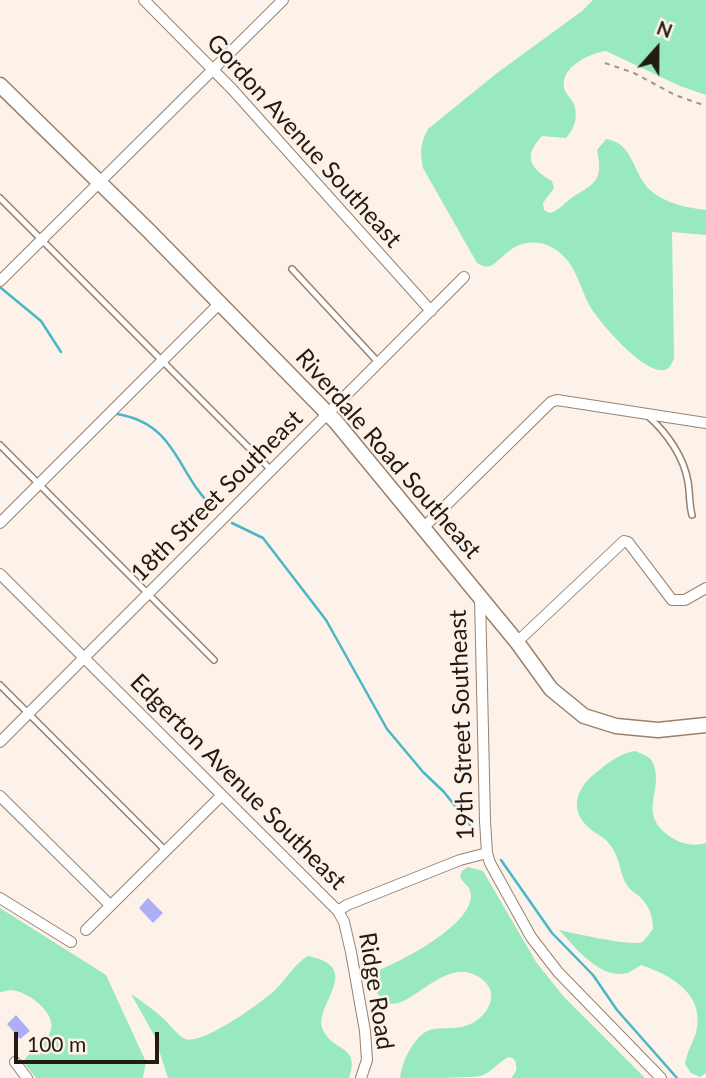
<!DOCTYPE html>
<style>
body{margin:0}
#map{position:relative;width:706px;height:1078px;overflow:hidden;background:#fdf2e9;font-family:Lato,sans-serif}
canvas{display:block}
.north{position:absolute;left:622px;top:14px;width:70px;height:70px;-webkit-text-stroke:5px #fdf2e9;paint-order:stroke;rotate:21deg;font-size:19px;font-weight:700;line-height:28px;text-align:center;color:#231a12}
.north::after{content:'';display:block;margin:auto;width:24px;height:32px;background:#231a12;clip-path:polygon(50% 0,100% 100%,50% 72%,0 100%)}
.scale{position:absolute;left:14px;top:1032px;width:145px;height:32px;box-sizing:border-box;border:4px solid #231a12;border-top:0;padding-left:9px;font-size:21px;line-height:24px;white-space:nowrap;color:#231a12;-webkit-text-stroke:5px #fdf2e9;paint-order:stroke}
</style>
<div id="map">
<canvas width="706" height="1078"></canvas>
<div class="north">N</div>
<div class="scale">100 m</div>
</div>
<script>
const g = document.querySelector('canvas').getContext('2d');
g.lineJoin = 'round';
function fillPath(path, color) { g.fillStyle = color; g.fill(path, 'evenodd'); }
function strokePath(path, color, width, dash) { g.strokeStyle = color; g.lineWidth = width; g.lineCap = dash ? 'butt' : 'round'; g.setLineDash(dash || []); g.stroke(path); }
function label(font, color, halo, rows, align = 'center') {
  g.font = font + ' Lato,sans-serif'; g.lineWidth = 5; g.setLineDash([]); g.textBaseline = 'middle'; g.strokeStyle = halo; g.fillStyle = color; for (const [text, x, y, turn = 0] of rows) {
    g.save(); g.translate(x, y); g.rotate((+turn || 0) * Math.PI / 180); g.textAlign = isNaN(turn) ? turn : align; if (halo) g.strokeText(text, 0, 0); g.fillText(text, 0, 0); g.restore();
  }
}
const green = new Path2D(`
 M593,0H706V95L680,86L606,51C590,53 560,67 564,88C565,93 570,97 573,102C579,115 575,128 566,138L542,136C522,157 531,169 552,181L554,188L543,203L544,210L550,213C560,210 565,202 574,196C597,183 603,178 597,150L606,139C634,143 632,173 650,190C664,203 687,208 706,210V235L672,232L674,358C672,363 670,369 664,370C644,374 601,324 591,308C580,289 577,266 559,252C544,240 524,239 509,251C503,255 498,262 492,265C487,268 482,266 477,263L423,168C420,153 420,143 428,129L497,73L582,11Z
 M635,751C642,754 650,756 653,763C665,792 634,815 674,839C684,845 695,846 706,843V1073L700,1077L691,1073L685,1064C687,1052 692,1044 696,1033C706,994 671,975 641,965C637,967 631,972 627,973C600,980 575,947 559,930C573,933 633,947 642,942C646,939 650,933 653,929C653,916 649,905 639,896C635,893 629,889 627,885C618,871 622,858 607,841C601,835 592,832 586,825C568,806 579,785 598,771C609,762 621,753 635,751Z
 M468,867L483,871L536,962L564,997L645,1078H511C517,1072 518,1067 514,1059L509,1057C498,1062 492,1072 481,1076C465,1078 420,1078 400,1078C402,1062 414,1035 430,1030C441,1027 452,1029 462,1027C477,1024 493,1009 491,993C490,986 485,981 479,977C437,949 393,1044 373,983L377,971C402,961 472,925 471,895C471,887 463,883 460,877L462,871Z
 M0,908L106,975L146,1062L143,1078H36L26,1065L25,1059C32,1049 48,1041 51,1030C56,1012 27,991 11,990C7,990 4,992 0,992Z
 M308,956C366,968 312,1005 323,1030C333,1052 361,1045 349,1078H168L154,1035L131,994C143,1002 154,1010 165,1020C171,1026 177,1035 185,1039C201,1046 261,1003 274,991C286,980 294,964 308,956Z`);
const stream = new Path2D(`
 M1,288L41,321L61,352
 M117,414C178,424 176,474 214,508
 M232,523L263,538L326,620L387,729L423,772L444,792L471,826
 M501,860L552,933L593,975L617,1010L677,1078`);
const building = new Path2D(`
 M148,898L163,913L153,923L139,908Z
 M16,1015L30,1031L20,1039L7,1024Z`);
const path = new Path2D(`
 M605,63L634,73L675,95L706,106`);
const lane = new Path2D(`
 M0,198L272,471
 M292,269L378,362
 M648,416C667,433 684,457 688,482C690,493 689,504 692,515
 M0,445L214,660
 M0,685L166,851`);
const street = new Path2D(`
 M144,0L232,89L431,311
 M0,281L283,0
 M0,523L220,303
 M423,528L551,402L557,400L706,423
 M0,574L338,911L344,922L351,952L365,1031L367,1060L361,1078
 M480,597L485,821L487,853L490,863L531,937L558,972L661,1078
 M517,642L624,541L628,542L672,600H685L706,588
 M0,742L464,277
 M0,796L110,905
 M0,898L71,942
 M338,911L347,905L460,860L487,853
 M86,930L221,796
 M15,1062L27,1078`);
const secondary = new Path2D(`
 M0,85L148,230L336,422L517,642L551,689L584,716L616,726L658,730L706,725`);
const streetNames = [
 ["Gordon Avenue Southeast",304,141,48],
 ["Riverdale Road Southeast",388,454,49],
 ["18th Street Southeast",217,496,-45],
 ["19th Street Southeast",462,725,-92],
 ["Edgerton Avenue Southeast",238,782,45],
 ["Ridge Road",376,991,81]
];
fillPath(green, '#98e8c0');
strokePath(stream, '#49b7c6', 2.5);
fillPath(building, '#adaef5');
strokePath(lane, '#99816d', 8);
strokePath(street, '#99816d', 12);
strokePath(secondary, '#99816d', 17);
strokePath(path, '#9f958d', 2, [5, 5]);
strokePath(lane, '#fff', 5);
strokePath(street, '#fff', 10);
strokePath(secondary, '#fff', 14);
label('24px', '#231a12', '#fdf2e9', streetNames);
</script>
